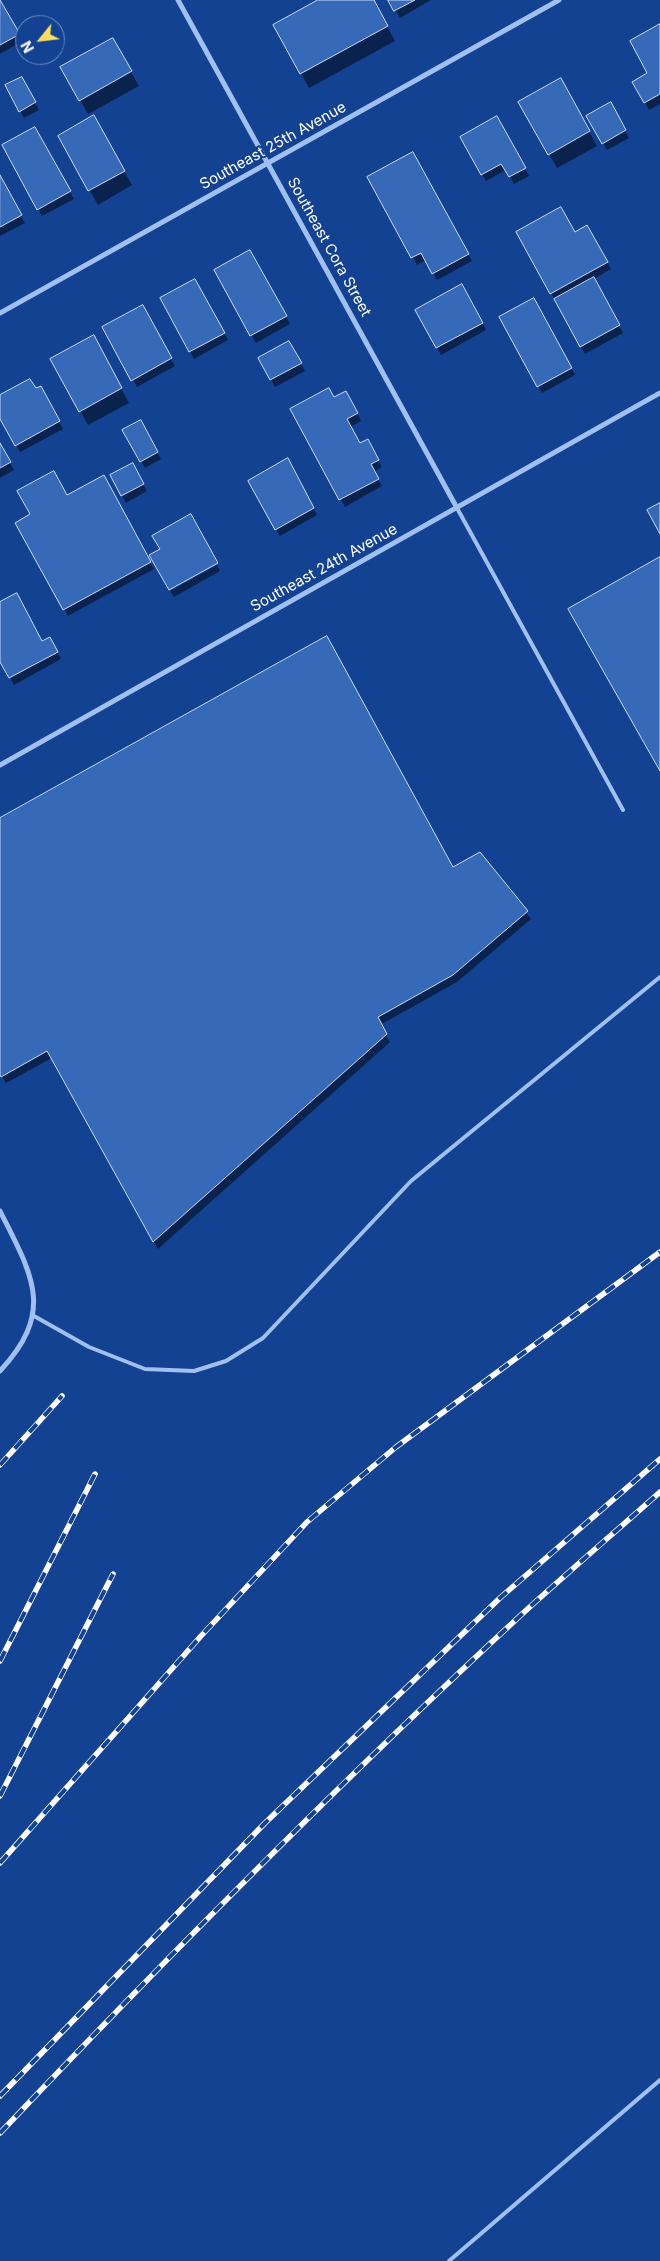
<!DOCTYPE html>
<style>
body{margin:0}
#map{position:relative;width:660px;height:2261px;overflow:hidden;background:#144292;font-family:Inter,sans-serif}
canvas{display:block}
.north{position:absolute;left:15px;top:15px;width:50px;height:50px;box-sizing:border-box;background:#144292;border:1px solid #728ebe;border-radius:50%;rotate:241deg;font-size:14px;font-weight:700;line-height:20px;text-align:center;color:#fff}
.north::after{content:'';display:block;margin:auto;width:18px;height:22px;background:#ffdc62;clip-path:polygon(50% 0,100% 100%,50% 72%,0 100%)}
</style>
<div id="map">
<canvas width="660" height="2261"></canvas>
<div class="north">N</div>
</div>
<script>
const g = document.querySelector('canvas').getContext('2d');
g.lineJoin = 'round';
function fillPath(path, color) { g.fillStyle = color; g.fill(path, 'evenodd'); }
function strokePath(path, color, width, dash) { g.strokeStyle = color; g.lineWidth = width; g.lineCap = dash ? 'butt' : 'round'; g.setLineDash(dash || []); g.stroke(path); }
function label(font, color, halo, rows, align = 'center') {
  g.font = font + ' Inter,sans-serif'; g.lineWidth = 4; g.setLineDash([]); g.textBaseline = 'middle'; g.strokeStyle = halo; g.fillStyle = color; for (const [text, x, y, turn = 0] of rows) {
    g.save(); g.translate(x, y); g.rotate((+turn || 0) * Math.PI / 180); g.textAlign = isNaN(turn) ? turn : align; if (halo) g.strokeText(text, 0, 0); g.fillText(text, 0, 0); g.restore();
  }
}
const shadow = new Path2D(`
 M0,0L23,41L0,54Z
 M321,0H373L395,41L309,88L274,25Z
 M390,0H431L400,18Z
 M660,27V104L649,110L634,82L649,74Z
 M112,39L139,86L88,114L62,68Z
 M21,78L39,110L24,118L6,86Z
 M569,94L597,146L557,168L520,102Z
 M610,104L629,138L607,150L588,116Z
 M94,117L132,185L98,205L59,136Z
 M497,118L529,176L514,184L506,170L486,181L462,137Z
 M34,129L74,199L42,216L3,146Z
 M413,154L472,261L437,280L426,260L417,265L369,178Z
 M0,177L25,223L0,236Z
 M587,227L611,269L594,279L623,333L585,354L551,293Z
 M250,252L290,324L256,343L216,271Z
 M195,281L228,340L194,359L161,299Z
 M462,286L486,330L441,355L417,311Z
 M534,300L575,375L542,393L501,317Z
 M143,306L175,366L137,387L104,327Z
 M289,342L305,371L275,387L259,358Z
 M101,351L129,403L88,425L51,359Z
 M40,387L63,429L20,452L0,417V396Z
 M346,393L361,421L350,427L359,444L367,440L382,467L374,472L382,486L345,507L291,410L334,399Z
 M140,421L161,459L145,468L124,431Z
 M0,445L14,470L0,478Z
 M287,460L317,515L280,536L249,481Z
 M132,464L147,491L126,503L111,475Z
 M103,477L154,569L68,616L17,523Z
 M217,565L220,571L174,597L170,591Z
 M0,604L42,642L54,645L61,659L14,685L0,659Z
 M0,820L452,868L480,854L531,919L457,982L380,1025L390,1042L158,1249L52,1058L6,1083L0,1073Z`);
const building = new Path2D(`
 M0,0L20,34L0,45Z
 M318,0H374L388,26L300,74L273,25Z
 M388,0H415L394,11Z
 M660,24V94L644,103L632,82L647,73L630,41Z
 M113,38L132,71L79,101L60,67Z
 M22,77L36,102L19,112L5,85Z
 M561,78L590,131L548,155L518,102Z
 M611,102L626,130L602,144L586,116Z
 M94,115L125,171L88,191L58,136Z
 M497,116L526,168L509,177L501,164L481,175L460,137Z
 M35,127L71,191L37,210L2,145Z
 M413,152L469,254L432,274L421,253L411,258L367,177Z
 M0,175L22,215L0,227Z
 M561,207L575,232L587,225L608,262L550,294L516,232Z
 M250,250L287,316L250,336L214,270Z
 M594,277L620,325L580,347L554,299Z
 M195,279L225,333L189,352L160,298Z
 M462,284L483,323L436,348L415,310Z
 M534,298L572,368L537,387L499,317Z
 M143,305L172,358L131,381L102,327Z
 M94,335L122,388L79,412L50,359Z
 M289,341L302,363L270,380L258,358Z
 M30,379L36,388L41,386L60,421L15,446L0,419V395Z
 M329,388L334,397L346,391L358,413L347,419L360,443L368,439L379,460L371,464L379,479L339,500L290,409Z
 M141,420L158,452L140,462L122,430Z
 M0,443L11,462L0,468Z
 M288,458L314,508L275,530L248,481Z
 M133,463L144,484L121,496L110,475Z
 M54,471L67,495L104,475L151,562L63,610L15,523L30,514L17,491Z
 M660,503V534L647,510Z
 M191,514L218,563L169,590L149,555L160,549L152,536Z
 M660,557V771L568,609Z
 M17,593L42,641L50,637L58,652L9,678L0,662V602Z
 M327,636L453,867L480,852L528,911L453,975L378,1017L387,1034L153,1242L47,1051L1,1077L0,1075V818Z`);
const lane = new Path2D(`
 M457,508L623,810
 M34,1316L89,1347L145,1369L194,1371L226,1361L263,1338L411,1181L660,977
 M449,2261L660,2080`);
const street = new Path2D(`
 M178,0L457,508
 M0,313L559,0
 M0,765L660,393
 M0,1211C32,1275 56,1311 0,1371`);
const rail = new Path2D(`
 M0,1465L62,1396
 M0,1661L95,1474
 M0,1796L113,1574
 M0,1863L201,1636L307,1522L396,1447L660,1252
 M0,2096L265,1823L501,1597L660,1459
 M0,2133C169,1955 341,1781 521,1615C567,1573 614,1533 660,1492`);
const streetNames = [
 ["Southeast 25th Avenue",273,146,-29],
 ["Southeast Cora Street",329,247,61],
 ["Southeast 24th Avenue",324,568,-29]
];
fillPath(shadow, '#0007');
fillPath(building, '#3769b9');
strokePath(building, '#c8dcfc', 1);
strokePath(lane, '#a1c0f2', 4);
strokePath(street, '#a1c0f2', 5);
strokePath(rail, '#fff', 5.5);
strokePath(rail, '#144292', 4, [11]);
label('15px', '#fff', '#144292', streetNames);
</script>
